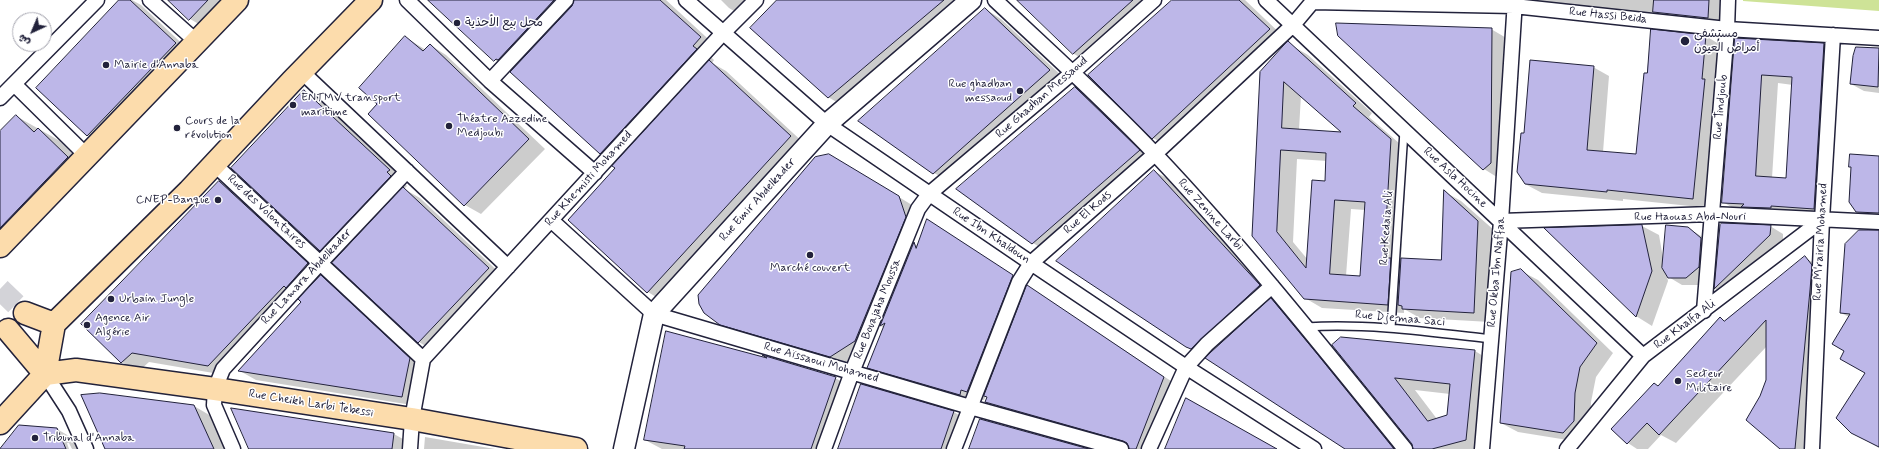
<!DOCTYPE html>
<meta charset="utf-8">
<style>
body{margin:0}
#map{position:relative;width:1879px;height:449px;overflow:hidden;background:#fff;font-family:Mynerve,"Playpen Sans Arabic",sans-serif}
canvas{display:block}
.north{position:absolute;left:12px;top:12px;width:40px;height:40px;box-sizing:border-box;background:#fff;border:1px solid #a7a7b1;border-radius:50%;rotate:224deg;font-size:11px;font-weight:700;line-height:16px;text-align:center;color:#22223b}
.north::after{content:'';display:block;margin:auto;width:14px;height:18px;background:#22223b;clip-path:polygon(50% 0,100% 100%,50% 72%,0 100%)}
</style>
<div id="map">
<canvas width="1879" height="449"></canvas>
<div class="north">ش</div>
</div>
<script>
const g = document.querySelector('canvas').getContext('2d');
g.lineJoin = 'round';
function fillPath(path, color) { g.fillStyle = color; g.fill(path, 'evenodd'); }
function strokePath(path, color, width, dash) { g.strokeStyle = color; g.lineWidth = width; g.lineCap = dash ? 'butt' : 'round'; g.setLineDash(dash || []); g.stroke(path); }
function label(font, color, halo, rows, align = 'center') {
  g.font = font + ' Mynerve,"Playpen Sans Arabic",sans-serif'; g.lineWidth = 3; g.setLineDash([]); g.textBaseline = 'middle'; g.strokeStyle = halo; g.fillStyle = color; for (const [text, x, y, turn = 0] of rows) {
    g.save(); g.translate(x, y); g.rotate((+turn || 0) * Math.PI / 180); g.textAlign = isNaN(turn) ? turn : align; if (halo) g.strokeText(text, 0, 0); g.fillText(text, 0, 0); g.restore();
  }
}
const green = new Path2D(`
 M1879,0V11L1743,1V0Z`);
const shadow = new Path2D(`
 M120,0H132L141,5L192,53L104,145L87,135Z
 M170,0H240L211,31L190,19Z
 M430,0H666L718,48L711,57L714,60L712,63L726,71L807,146L664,302L648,292L616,163L600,154L513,71L495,60Z
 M721,0H764L746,18L729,8Z
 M778,0H972L845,107L828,97Z
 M1018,0H1159L1090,63L1074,54Z
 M1174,0H1245L1286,39L1169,147L1153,138Z
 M1537,0H1726L1724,27L1552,9Z
 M985,9L1001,19L1066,80L950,182L934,173Z
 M1491,29L1508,39L1500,179L1484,169Z
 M1652,30L1706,36L1722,46L1709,208L1623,199V201L1542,193L1525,184V134L1593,67L1609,76L1603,152L1637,155Z
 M405,37L426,50L430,45L446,55L545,149L481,214L465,205L379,104Z
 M1736,39L1824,44L1839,53L1829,217L1738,211L1723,202ZM1778,83L1793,85L1787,179L1772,178Z
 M1291,45L1308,55L1372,113L1369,117L1407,150L1401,259L1442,261L1445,192L1461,201L1495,231L1490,322L1420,318L1404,309V313L1322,308L1305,298L1253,236ZM1301,95L1344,133L1299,130ZM1297,159L1327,161L1326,182L1308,260L1293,242ZM1351,209L1365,210L1361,277L1346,276Z
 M1857,49H1879V93L1864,91L1851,84Z
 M1075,88L1092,97L1156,160L1049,253L1033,243Z
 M304,91L321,100L405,180L403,182L407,186L404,189L420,198L505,278L435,352L419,342L334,263L336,259L320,250Z
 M16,116L60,141L89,170L16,246L0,237V133Z
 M1879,157V221H1873L1857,212Z
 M843,163L912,205L918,225L868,349L844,364L734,332L721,324Z
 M1154,171L1170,180L1276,295L1271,300L1288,309L1402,449H1347L1208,358L1187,346Z
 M219,182L236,191L324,273L321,277L337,286L426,369L418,406L256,380L240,371L303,302L298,298L225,375L149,362L138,372L122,362Z
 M928,220L1180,387L1156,449H1130V447L1003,411L987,402L988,398L986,396L984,400L978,399L976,404L885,377L868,367L884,328L881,326L914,244L917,245Z
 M1720,225L1770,226L1783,234V242L1728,296L1715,289Z
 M1642,226L1659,235L1663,258L1688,228L1701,236L1714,247L1700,285H1682L1667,276L1668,281L1652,326L1636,316L1546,229Z
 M1879,231V448L1851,432L1866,373L1846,351L1849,317L1841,313Z
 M1805,258L1822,267L1828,275L1813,449H1781L1761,396L1767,380V346L1676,443L1661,435L1648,449H1637L1628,443L1612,429L1659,387L1720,318L1725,321Z
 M1521,271L1538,280L1613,353L1596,377L1591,402L1590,430L1580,442L1518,432L1501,423Z
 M1333,346L1475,351L1496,364L1487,449H1420ZM1415,390L1450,394L1448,415L1437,419Z
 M772,361L835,378L852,387L831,449H662L645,440Z
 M862,385L954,412L970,422L961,449H839Z
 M194,406L211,416L226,449H106Z
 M57,429L74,439L77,448L80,449H72L69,443H67L69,449H0Z
 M394,434L410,443V449H250Z
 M425,437L495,449H424Z`);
const building = new Path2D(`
 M119,0H130L176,43L87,136L36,88Z
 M168,0H208L189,20Z
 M428,0H554L498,60L496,59L494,61Z
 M574,0H660L701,37L693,46L697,49L600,154L510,72L572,6Z
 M777,0H944L828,98L750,28Z
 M1017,0H1133L1073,54Z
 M1172,0H1239L1270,29L1152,139L1088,75Z
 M1654,0H1709L1708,18L1653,12Z
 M985,8L1050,70L933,174L858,121Z
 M1336,23L1492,28L1491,163L1483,170L1338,36Z
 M1651,29L1706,35L1702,79H1705L1693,199L1607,190V192L1525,184L1517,172L1521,133H1524L1530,60L1594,66L1587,150L1636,154L1644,73H1647Z
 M405,36L423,51L430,44L529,139L464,206L368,114L377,104L359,88Z
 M1735,38L1824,43L1814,209L1771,206V208L1741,207L1744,204L1722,203ZM1762,75L1792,77L1786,178L1756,176Z
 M1288,41L1356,103L1353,106L1391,139L1384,258H1391L1388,305L1304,299L1252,236L1260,72ZM1284,82L1341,132L1282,128ZM1281,150L1326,153L1325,181L1312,180L1306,268L1277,232ZM1335,200L1365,202L1360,276L1330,274Z
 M1856,47L1879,48L1878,87L1850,84L1853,56Z
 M709,60L791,136L647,293L568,220L615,168L612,166Z
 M1075,87L1140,150L1032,244L956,189Z
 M304,90L390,170L387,172L391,176L320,251L231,168Z
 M16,115L34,132L38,128L68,157L0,228V131Z
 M829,154L899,196L906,217L855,341L830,357L720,325L704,313L699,304L698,295L815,157Z
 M1850,154L1879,156V213L1856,212L1849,202L1851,167H1849Z
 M1154,170L1260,285L1191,349L1186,347L1056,261Z
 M219,181L308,263L286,288L284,286L208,366L132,353L121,363L81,324Z
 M403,187L489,268L418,343L332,263Z
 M1444,190L1478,221L1474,313L1402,309V306L1398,305L1401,258L1441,260Z
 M927,219L1013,275L967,392L961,390L960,395L867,368L885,323L880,326L914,242L916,248Z
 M1722,223L1771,225L1770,235L1714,289L1720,225Z
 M1642,225L1652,271L1636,317L1544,228Z
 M1666,225L1688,227L1701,238L1699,267L1686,278H1668L1662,268Z
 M1859,230H1879V447L1851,433L1836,418L1865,373L1840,359L1844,351L1832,344L1850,314L1840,313L1845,244Z
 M1805,256L1812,265L1810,290L1795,449H1780L1746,420L1760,396L1766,380V320L1659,435L1647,423L1627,444L1611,429L1654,383L1658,386L1720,317L1724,321Z
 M1521,269L1597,343L1580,367L1575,393L1574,421L1563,433L1500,423L1511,272Z
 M321,275L410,358L402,397L238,371L301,302L298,299Z
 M1027,285L1164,377L1136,449H1129L1127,443L1123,441L985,402L987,397L984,396Z
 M1271,298L1318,355L1394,449H1345L1205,358Z
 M666,331L767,358L762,355L836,377L811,449H684L685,446L644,440Z
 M1341,337L1475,350L1466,440L1432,449H1413L1412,444L1332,345ZM1395,378L1450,384L1447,415L1428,421Z
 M861,384L954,411L941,449H838Z
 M100,393L194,405L214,449H105L81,395Z
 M1186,398L1277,449H1165Z
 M231,408L394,433L392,449H249Z
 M980,419L1089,449H969Z
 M19,425L57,428L66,449H0Z`);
const primaryTunnel = new Path2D(`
 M0,289L25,313`);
const lane = new Path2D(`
 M1306,327C1368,323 1430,332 1491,339
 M1391,328L1404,131`);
const street = new Path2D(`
 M150,0L197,42
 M407,0L490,81L595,173
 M686,0L827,124L1031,263L1186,367L1314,449
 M995,0C1049,51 1105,101 1156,155C1244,248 1324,349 1405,449
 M1266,0L1643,356
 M1313,2L1514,6L1727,29L1879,38
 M301,71L508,267
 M490,81L566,0
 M14,84L87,156
 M0,98L97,0
 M214,164L423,359
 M552,221L654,314L970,407L1121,449
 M1501,221L1712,214L1879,222
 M1704,311L1727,29L1728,0
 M423,359L722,34L756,0
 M45,374L69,411L86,449
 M233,449L214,405L215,389L223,369L320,263L407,171
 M410,449L412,419L423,359
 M824,449L852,372L918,209L929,194L1072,73L1154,0
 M954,449L1019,282L1031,263L1155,154L1293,25L1314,0
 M1149,449L1186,367L1207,344L1272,286
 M1482,449L1501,221L1515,0
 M1567,449L1643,356L1822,220
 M1812,449L1822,220L1833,35`);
const secondary = new Path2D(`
 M624,449L654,314L827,124L971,0`);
const primary = new Path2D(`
 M0,246L237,0
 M25,313L54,324
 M8,330L45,374
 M45,374L76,370L215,389L412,419L576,449
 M45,374L54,324L189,191L292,81L371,0
 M0,423L45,374`);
const markers = [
 [457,23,4,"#22223b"],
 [1685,41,5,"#22223b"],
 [106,65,4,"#22223b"],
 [1020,91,4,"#22223b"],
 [293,105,4,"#22223b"],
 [449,126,4,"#22223b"],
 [177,128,4,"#22223b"],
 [218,200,4,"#22223b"],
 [810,255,4,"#22223b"],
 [111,299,4,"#22223b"],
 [87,325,4,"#22223b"],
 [1678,381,4,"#22223b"],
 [35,438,4,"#22223b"]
];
const streetNames = [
 ["Rue Hassi Beida",1608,16,6],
 ["Rue Ghadban Messaoud",1042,98,-41],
 ["Rue Tindjoub",1721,107,-85],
 ["Rue Asla Hocine",1455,178,43],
 ["Rue Khemisti Mohamed",589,179,-48],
 ["Rue Emir Abdelkader",758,200,-48],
 ["Rue des Volontaires",266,212,43],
 ["Rue El Kods",1088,213,-41],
 ["Rue Zenine Larbi",1210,215,48],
 ["Rue Haouas Abd-Nouri",1690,217],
 ["Rue Kedaia Ali",1387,228,-86],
 ["Rue Ibn Khaldoun",991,236,34],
 ["Rue M'rairia Mohamed",1821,242,-87],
 ["Rue Okba Ibn Naffaa",1497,272,-85],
 ["Rue Lamara Abdelkader",307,277,-47],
 ["Rue Bouajaha Moussa",878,309,-68],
 ["Rue Djemaa Saci",1400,319,5],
 ["Rue Khalfa Ali",1685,325,-37],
 ["Rue Aïssaoui Mohamed",821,363,16],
 ["Rue Cheikh Larbi Tebessi",311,404,9]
];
const poiNames = [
 ["محل بيع الأحذية",465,23],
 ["مستشفى",1694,34],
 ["أمراض العيون",1694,48],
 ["Mairie d'Annaba",114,65],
 ["Rue ghadban",1012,84,"right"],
 ["messaoud",1012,98,"right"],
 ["ENTMV transport",301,98],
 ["maritime",301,112],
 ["Théatre Azzedine",457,119],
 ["Medjoubi",457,133],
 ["Cours de la",185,121],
 ["révolution",185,135],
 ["CNEP-Banque",210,200,"right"],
 ["Marché couvert",810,268,"center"],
 ["Urbain Jungle",119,299],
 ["Agence Air",95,318],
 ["Algérie",95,332],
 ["Secteur",1686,374],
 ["Militaire",1686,388],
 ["Tribunal d'Annaba",43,438]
];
fillPath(green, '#cee397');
fillPath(shadow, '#0003');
fillPath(building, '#bdb7e8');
strokePath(building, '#22223b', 1);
strokePath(primaryTunnel, '#d3d3d8', 22, [22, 11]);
strokePath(lane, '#22223b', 10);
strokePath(street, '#22223b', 17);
strokePath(secondary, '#22223b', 23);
strokePath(primary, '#22223b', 25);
strokePath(lane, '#fff', 7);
strokePath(street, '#fff', 14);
strokePath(secondary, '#fff', 20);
strokePath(primary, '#fcdcac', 22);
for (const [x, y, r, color] of markers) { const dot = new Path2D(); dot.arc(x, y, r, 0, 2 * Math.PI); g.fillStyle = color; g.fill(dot); strokePath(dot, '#fff', 1.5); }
label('12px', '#22223b', '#fff', streetNames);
label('12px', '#22223b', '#fff', poiNames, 'left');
</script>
